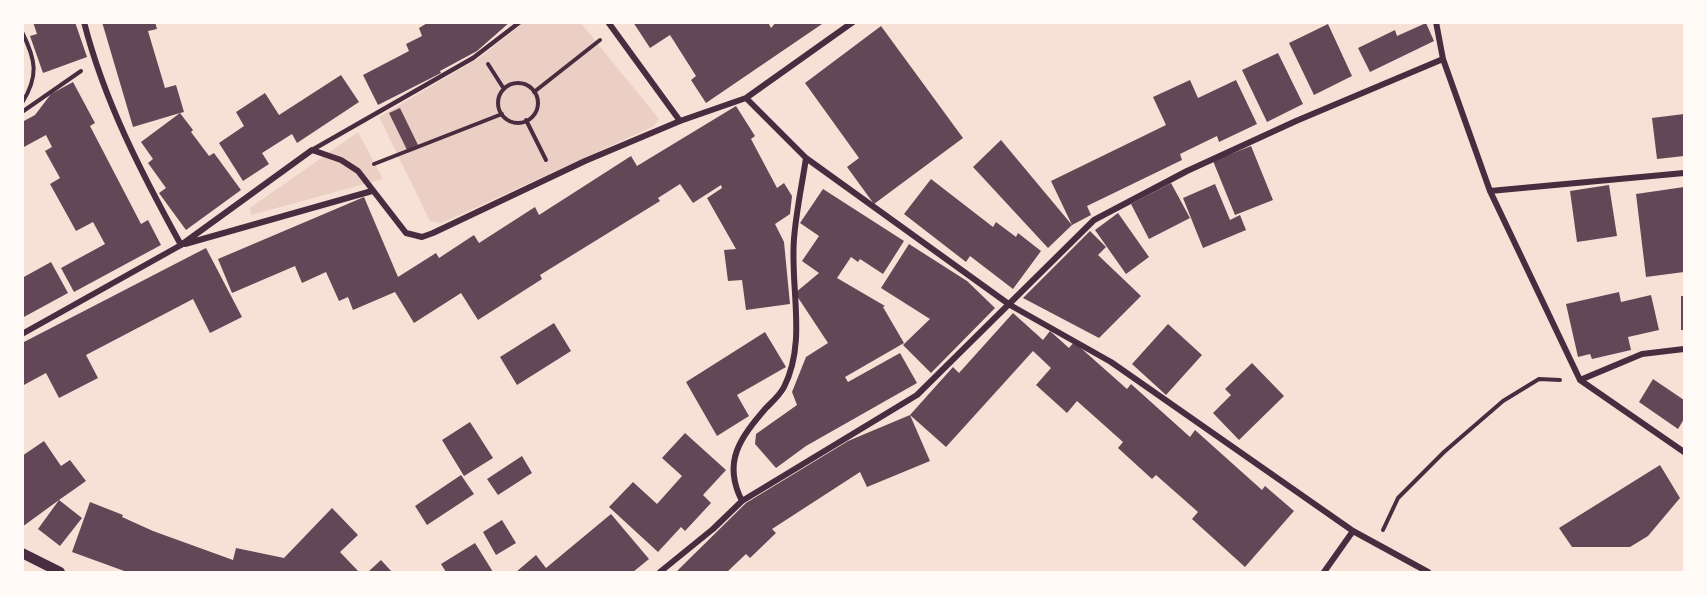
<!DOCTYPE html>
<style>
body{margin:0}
#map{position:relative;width:1707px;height:595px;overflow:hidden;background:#f7e1d7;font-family:Signika,sans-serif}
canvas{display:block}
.frame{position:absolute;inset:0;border:24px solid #fffaf5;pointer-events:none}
</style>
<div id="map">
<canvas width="1707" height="595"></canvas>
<div class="frame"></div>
</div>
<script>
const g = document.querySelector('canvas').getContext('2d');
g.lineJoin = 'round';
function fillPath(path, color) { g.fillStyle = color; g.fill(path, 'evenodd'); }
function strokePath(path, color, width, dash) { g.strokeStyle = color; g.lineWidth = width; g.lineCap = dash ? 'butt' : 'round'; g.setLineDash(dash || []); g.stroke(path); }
const green = new Path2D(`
 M580,22L659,119L654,126L442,223L430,221L379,117L479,58L523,23Z
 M358,132L383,179L251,215L250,208Z`);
const building = new Path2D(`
 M33,22H75L87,57L43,73L30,36L37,34Z
 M102,22H155L157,29L148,31L165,88L176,85L184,112L180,113L193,130L191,132L209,156L214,153L241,190L186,230L159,193L166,188L148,163L153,159L141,142L180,113L133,127Z
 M429,22H510L477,51L440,71L441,73L378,105L363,75L409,51L406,44L422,36L419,28Z
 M633,22H768L771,28L776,22H825L706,103L691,80L696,76L670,35L650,48Z
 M1426,23L1434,41L1370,72L1358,48L1395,30L1397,36Z
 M1328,24L1352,76L1314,95L1289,43Z
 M881,26L963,138L874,204L847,167L859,158L805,83Z
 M1278,53L1303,104L1267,122L1242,70Z
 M341,75L359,102L297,143L292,134L262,153L269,164L243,181L219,143L244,126L236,112L265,93L279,115Z
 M1190,80L1198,98L1236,80L1257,124L1219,142L1217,136L1180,154L1182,160L1087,206L1091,215L1072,225L1051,181L1166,125L1153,97Z
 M73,82L95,123L90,126L141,224L148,220L161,245L74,292L61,268L105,244L93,222L76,231L50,184L60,178L45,151L52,147L46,135L22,148V122L35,115L51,94Z
 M736,106L755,136L751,139L777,188L784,183L792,196L790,214L775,224L784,242L790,304L746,310L742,280L728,281L724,250L736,249L707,198L722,188L721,185L693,203L680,184L658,198L660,201L540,275L542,279L478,320L461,293L414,323L395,292L353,310L348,297L339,301L326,272L302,283L295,266L232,293L218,259L364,197L398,277L436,253L439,258L474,235L479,243L535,207L539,215L631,156L637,166Z
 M400,108L418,145L407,150L389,113Z
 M1684,114V156L1657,159L1652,118Z
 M1001,140L1072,225L1048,248L973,167Z
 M1251,146L1273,200L1235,215L1213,161Z
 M931,179L993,227L996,222L1016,237L1018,233L1041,251L1013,289L970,256L966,262L904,214Z
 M1171,183L1190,218L1149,239L1131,204Z
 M1215,184L1230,220L1240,215L1246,230L1203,248L1183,198Z
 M1609,185L1617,236L1577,242L1570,191Z
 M1684,187V272L1646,277L1636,194Z
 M823,189L904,241L883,274L860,259L858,262L851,257L837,278L885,306L883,307L904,343L845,377L848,382L900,353L917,383L806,446L776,468L755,444L756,434L797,405L792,392L806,357L828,343L795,293L819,273L802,261L819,236L800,223Z
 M1118,213L1149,257L1126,274L1095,230Z
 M1090,231L1106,247L1098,255L1141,296L1099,338L1023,298Z
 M909,244L967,281L995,308L931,373L903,345L930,319L881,288Z
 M206,248L242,317L210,333L193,299L86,355L98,378L59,398L46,373L22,386V343Z
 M51,262L68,293L22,318V278Z
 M1619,292L1621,302L1651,295L1659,330L1628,337L1631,350L1592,359L1590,354L1578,357L1566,304Z
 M1681,296H1684V330H1681Z
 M1013,313L1043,340L1050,331L1069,348L1074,342L1127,389L1131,384L1190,437L1195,430L1262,490L1265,486L1294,511L1245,567L1192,519L1198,512L1156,475L1152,479L1118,448L1123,442L1077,401L1067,413L1036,385L1051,368L1033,351L946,447L910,415L953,367L959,373Z
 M554,323L571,351L517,385L500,357Z
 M1168,324L1202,355L1166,395L1132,364Z
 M765,332L786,367L737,395L749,416L717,436L686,382Z
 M1252,363L1284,396L1239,440L1213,413L1231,395L1225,389Z
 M1653,379L1684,400V419L1678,429L1639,402Z
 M910,415L930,461L867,487L860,472L772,529L776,533L750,558L746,554L727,572H676L746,503L848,441Z
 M470,422L493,458L464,476L442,440Z
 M685,433L726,470L703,495L711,503L685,531L681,527L658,552L609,507L633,482L657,504L682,476L662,458Z
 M44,441L61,466L70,460L86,481L59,500L82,518L60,546L38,529L59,500L22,527V456Z
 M522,456L532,473L498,495L487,479Z
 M1660,465L1680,498L1648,536L1630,547H1572L1559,528Z
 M461,475L474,494L427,525L415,506Z
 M90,502L123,515L122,517L153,531L233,560L236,548L284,558L332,508L358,535L340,552L359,572H127L72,552Z
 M611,514L649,559L633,572H516L536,555L546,568Z
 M502,520L516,543L496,555L483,532Z
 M475,543L493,572H446L441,564Z
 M381,560L392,572H368Z`);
const path = new Path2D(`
 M22,32C36,60 39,76 22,103
 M488,64L504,89
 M498 103a20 20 0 1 1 40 0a20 20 0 1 1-40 0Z
 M534,92L600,40
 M22,112L81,71
 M526,120L546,160
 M374,164L502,114
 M1383,530L1398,498L1444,452L1503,401L1539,379L1560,380`);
const service = new Path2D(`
 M312,150L473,58L520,22`);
const minor = new Path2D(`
 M84,22C104,101 142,174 181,245
 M608,22L680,121
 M1436,22L1443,59L1490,191L1580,380L1684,452
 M746,98L806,158L1010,305L1111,362L1353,531L1428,572
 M1490,191L1684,173
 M185,244L372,191
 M22,334L181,245L312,150L341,160L358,171L406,233L422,237L433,233L585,161L680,121L746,98L853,22
 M1580,380L1642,354L1684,349
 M742,501C722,462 740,438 766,408C772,402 780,395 784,387C807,342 790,288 794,239C796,212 802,185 806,158
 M660,572L713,529L742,501L917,395L1094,220L1187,171L1296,121L1443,59
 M1324,572L1353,531`);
const tertiary = new Path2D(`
 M22,553L60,572`);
fillPath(green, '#ebcfc5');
fillPath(building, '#644757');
strokePath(path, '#4a2c40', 4);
strokePath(service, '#4a2c40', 4.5);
strokePath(minor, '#4a2c40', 6);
strokePath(tertiary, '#4a2c40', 10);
</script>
